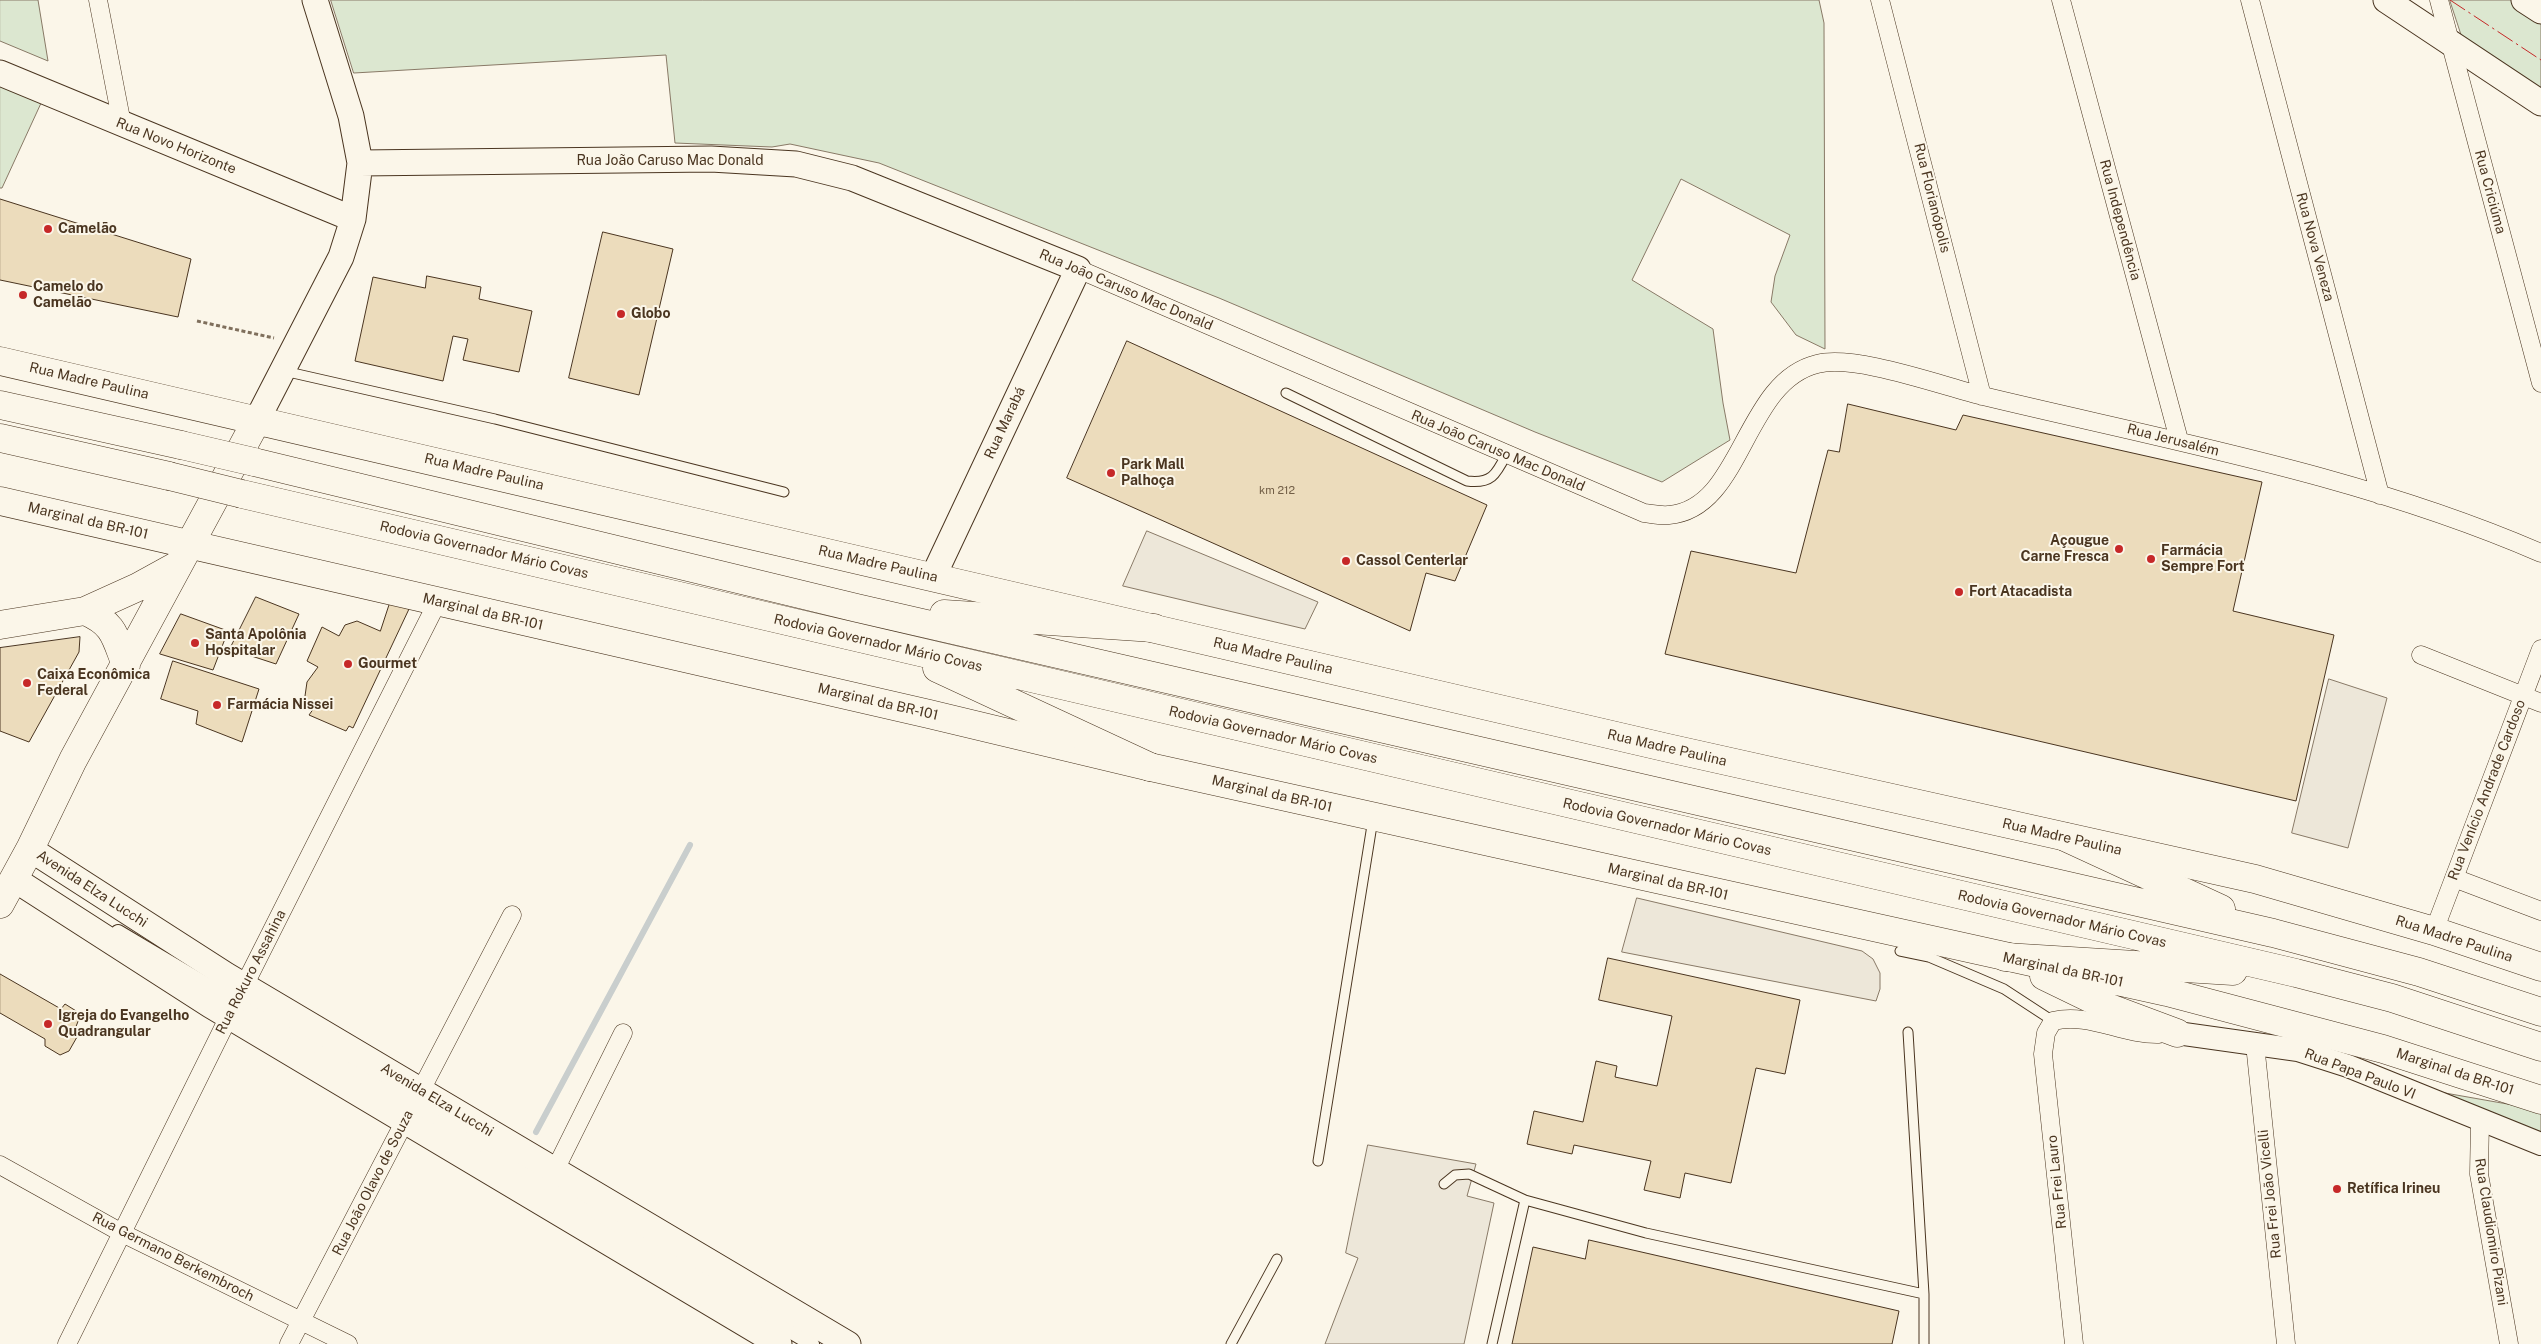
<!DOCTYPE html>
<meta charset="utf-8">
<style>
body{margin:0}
canvas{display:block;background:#fbf6e9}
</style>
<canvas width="2541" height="1344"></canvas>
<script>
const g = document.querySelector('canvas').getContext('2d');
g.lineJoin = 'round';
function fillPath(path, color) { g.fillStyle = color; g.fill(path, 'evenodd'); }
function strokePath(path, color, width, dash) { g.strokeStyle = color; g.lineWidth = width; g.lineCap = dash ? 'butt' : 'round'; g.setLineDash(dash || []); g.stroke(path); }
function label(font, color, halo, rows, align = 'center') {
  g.font = font + ' "Public Sans",sans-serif'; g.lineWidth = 4; g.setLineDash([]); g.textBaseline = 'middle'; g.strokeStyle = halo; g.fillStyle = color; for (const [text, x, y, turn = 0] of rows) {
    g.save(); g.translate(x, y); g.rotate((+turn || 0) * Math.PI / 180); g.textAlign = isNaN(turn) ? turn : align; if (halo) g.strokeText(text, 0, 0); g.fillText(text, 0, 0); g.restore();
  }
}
const green = new Path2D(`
 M0,0H38L48,61L0,41Z
 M331,0H1819L1824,23L1825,349L1796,335L1771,302L1775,276L1790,235L1681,179L1632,280L1713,329L1723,403L1730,440L1662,482L1535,432L1219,298L879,163L790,144L772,147L675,143L666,55L354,73Z
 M2450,0H2512L2541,19V90L2462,37Z
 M0,84L42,101L2,188H0Z
 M2411,1087L2530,1108L2541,1112V1139Z`);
const parking = new Path2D(`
 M1147,531L1318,602L1305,629L1123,586Z
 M2329,679L2387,698L2348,848L2292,833Z
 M1637,898L1862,951L1873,959L1880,973V989L1876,1001L1622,952Z
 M1368,1145L1476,1164L1467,1196L1494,1203L1464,1344H1325L1358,1258L1346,1253Z`);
const stream = new Path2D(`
 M536,1132L690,845`);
const building = new Path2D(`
 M0,199L191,259L178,317L0,280Z
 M603,232L673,249L639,395L569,378Z
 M427,276L481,287L479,299L532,311L519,372L463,360L468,339L453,336L443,381L355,361L373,277L425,288Z
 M1127,341L1487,505L1455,581L1426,573L1410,631L1067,478Z
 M1848,404L1956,430L1963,415L2262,482L2233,611L2334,635L2296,801L1665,654L1691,551L1796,573L1828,450L1839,452Z
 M256,597L299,614L276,664L230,649Z
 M390,603L409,609L353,728L349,726L346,731L309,715L314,708L304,703L307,682L318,667L307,661L322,627L339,636L345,625L357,621L380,631Z
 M181,614L228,631L213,670L160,654Z
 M80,637L79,652L29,742L0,731V648Z
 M173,661L259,689L242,742L196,724L198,711L161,699Z
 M1608,958L1800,1000L1785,1074L1756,1068L1731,1183L1685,1173L1680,1198L1644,1190L1651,1161L1574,1145L1572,1154L1527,1144L1534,1111L1583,1122L1596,1061L1617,1066L1615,1077L1657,1086L1672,1016L1599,1000Z
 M0,974L61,1009L65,1004L81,1014L73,1034L77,1037L69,1051L60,1055L45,1046V1039L0,1013Z
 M1589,1240L1899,1311L1892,1344H1512L1533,1247L1585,1259Z`);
const path = new Path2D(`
 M197,321L274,338`);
const service = new Path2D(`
 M284,371L495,419L784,492
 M1286,393L1467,481C1491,484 1496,475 1506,455
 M1900,951L1929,957L2004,989L2053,1021
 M1908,1032L1924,1294V1344
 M1318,1161L1373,819
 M1444,1184L1455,1175L1469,1174L1525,1200
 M1231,1344L1277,1259
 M1492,1344L1525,1200L1646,1233L1924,1294`);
const pedestrian = new Path2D(`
 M118,932L812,1344`);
const minor = new Path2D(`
 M98,0L122,124
 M1880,0L1982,396
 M2061,0L2179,440
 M2250,0L2380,495
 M2439,0L2541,383
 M1078,269L1644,513C1652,514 1662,516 1669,515C1743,509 1743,382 1817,364C1855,354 1942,386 1983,396C2170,441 2364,476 2541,553
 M2421,655L2541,703
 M2454,878L2541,911
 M2434,931L2541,649
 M2255,1044L2286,1344
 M2480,1120L2479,1174L2509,1344
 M0,1165L122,1233L348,1344
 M555,1170L623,1033
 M67,1344L244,986L438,601
 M289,1344L512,915
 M2074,1344L2043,1054L2046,1033L2053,1021C2088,1012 2123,1035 2159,1034`);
const tertiary = new Path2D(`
 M2177,1033L2298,1050L2348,1066L2541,1144`);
const secondary = new Path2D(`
 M2386,0L2541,103
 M2524,0L2541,11
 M0,73L353,219
 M360,163L711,159L796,164L852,178L1078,269L933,577
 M257,420L341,257L353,219L360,163L351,116L315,0
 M30,849L226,975L848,1344
 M14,879L210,1005L779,1344`);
const primary = new Path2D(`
 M0,361L1668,748L2255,879L2434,931L2541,967
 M0,501L929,714L1150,767L2167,992L2383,1049L2541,1100
 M85,611C115,624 115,637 126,665
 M0,625L85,611L138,587L178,565
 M0,904L30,849L73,760L257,420
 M2044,976L2110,1008L2177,1033`);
const motorway = new Path2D(`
 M0,405L181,445
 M0,438L169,476
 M254,462L857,608L2273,933L2419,972L2541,1012
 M242,494L2296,973L2392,998L2541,1047
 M944,614L1154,628
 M937,668L1150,767
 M2065,837L2221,909
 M2005,957L2233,971`);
const motorwayBridge = new Path2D(`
 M181,445L254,462
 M169,476L242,494`);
const power = new Path2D(`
 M2450,0L2541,60`);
const markers = [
 [48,229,5,"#c62828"],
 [23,295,5,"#c62828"],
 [621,314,5,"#c62828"],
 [1111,473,5,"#c62828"],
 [2119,549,5,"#c62828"],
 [2151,559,5,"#c62828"],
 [1346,561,5,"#c62828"],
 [1959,592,5,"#c62828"],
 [195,643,5,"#c62828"],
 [348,664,5,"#c62828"],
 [27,683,5,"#c62828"],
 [217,705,5,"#c62828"],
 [48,1024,5,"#c62828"],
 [2337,1189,5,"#c62828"]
];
const numberNames = [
 ["km 212",1277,491]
];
const streetNames = [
 ["Rua Novo Horizonte",176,146,22],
 ["Rua João Caruso Mac Donald",670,161],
 ["Rua Criciúma",2490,192,75],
 ["Rua Florianópolis",1932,198,76],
 ["Rua Independência",2120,220,75],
 ["Rua Nova Veneza",2315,247,75],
 ["Rua João Caruso Mac Donald",1126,290,23],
 ["Rua Madre Paulina",89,381,13],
 ["Rua Marabá",1005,423,-65],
 ["Rua Jerusalém",2173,440,14],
 ["Rua João Caruso Mac Donald",1498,451,23],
 ["Rua Madre Paulina",484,472,13],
 ["Marginal da BR-101",88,521,13],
 ["Rodovia Governador Mário Covas",484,550,13],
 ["Rua Madre Paulina",878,564,13],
 ["Marginal da BR-101",483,612,13],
 ["Rodovia Governador Mário Covas",878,643,13],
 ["Rua Madre Paulina",1273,656,13],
 ["Marginal da BR-101",878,702,13],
 ["Rodovia Governador Mário Covas",1273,735,13],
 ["Rua Madre Paulina",1667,748,13],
 ["Rua Venício Andrade Cardoso",2487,790,-69],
 ["Marginal da BR-101",1272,794,13],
 ["Rodovia Governador Mário Covas",1667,827,13],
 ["Rua Madre Paulina",2062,837,13],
 ["Marginal da BR-101",1668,882,13],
 ["Avenida Elza Lucchi",92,889,33],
 ["Rodovia Governador Mário Covas",2062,919,13],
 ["Rua Madre Paulina",2454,939,18],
 ["Marginal da BR-101",2063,970,12],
 ["Rua Rokuro Assahina",251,972,-63],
 ["Marginal da BR-101",2455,1072,18],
 ["Rua Papa Paulo VI",2360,1074,21],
 ["Avenida Elza Lucchi",437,1100,31],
 ["Rua Frei Lauro",2057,1182,-96],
 ["Rua João Olavo de Souza",373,1183,-63],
 ["Rua Frei João Vicelli",2270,1194,-96],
 ["Rua Claudiomiro Pizani",2491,1232,81],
 ["Rua Germano Berkembroch",173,1257,27]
];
const poiNames = [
 ["Camelão",58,229],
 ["Camelo do",33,287],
 ["Camelão",33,303],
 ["Globo",631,314],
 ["Park Mall",1121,465],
 ["Palhoça",1121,481],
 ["Açougue",2109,541,"right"],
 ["Carne Fresca",2109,557,"right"],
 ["Farmácia",2161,551],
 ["Sempre Fort",2161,567],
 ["Cassol Centerlar",1356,561],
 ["Fort Atacadista",1969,592],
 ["Santa Apolônia",205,635],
 ["Hospitalar",205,651],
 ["Gourmet",358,664],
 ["Caixa Econômica",37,675],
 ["Federal",37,691],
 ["Farmácia Nissei",227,705],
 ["Igreja do Evangelho",58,1016],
 ["Quadrangular",58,1032],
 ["Retífica Irineu",2347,1189]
];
fillPath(green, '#dce7d0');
strokePath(green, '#887966', 1);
fillPath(parking, '#ede7d9');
strokePath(parking, '#887966', 1);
strokePath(stream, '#c9cecd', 6);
fillPath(building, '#ecdcbc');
strokePath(building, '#4a3520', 1);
strokePath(service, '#4a3520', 11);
strokePath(pedestrian, '#4a3520', 16);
strokePath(minor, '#4a3520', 19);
strokePath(tertiary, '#4a3520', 24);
strokePath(secondary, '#4a3520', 27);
strokePath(primary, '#4a3520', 29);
strokePath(motorway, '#4a3520', 29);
strokePath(path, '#7f6f5c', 3, [4, 2.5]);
strokePath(service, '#fbf6e9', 9);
strokePath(pedestrian, '#fbf6e9', 14);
strokePath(minor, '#fbf6e9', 18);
strokePath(tertiary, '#fbf6e9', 22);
strokePath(secondary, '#fbf6e9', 25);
strokePath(primary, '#fbf6e9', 28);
strokePath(motorway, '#fbf6e9', 28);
strokePath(motorwayBridge, '#4a3520', 29, []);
strokePath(motorwayBridge, '#fbf6e9', 28);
strokePath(power, '#c62828', 1, [18, 4, 2.5, 4]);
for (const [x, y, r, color] of markers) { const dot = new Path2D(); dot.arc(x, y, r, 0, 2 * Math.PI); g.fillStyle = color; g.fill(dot); strokePath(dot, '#fbf6e9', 2); }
label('11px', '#725f47', null, numberNames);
label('14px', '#4a3520', '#fbf6e9', streetNames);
label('bold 14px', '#4a3520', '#fbf6e9', poiNames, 'left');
</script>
